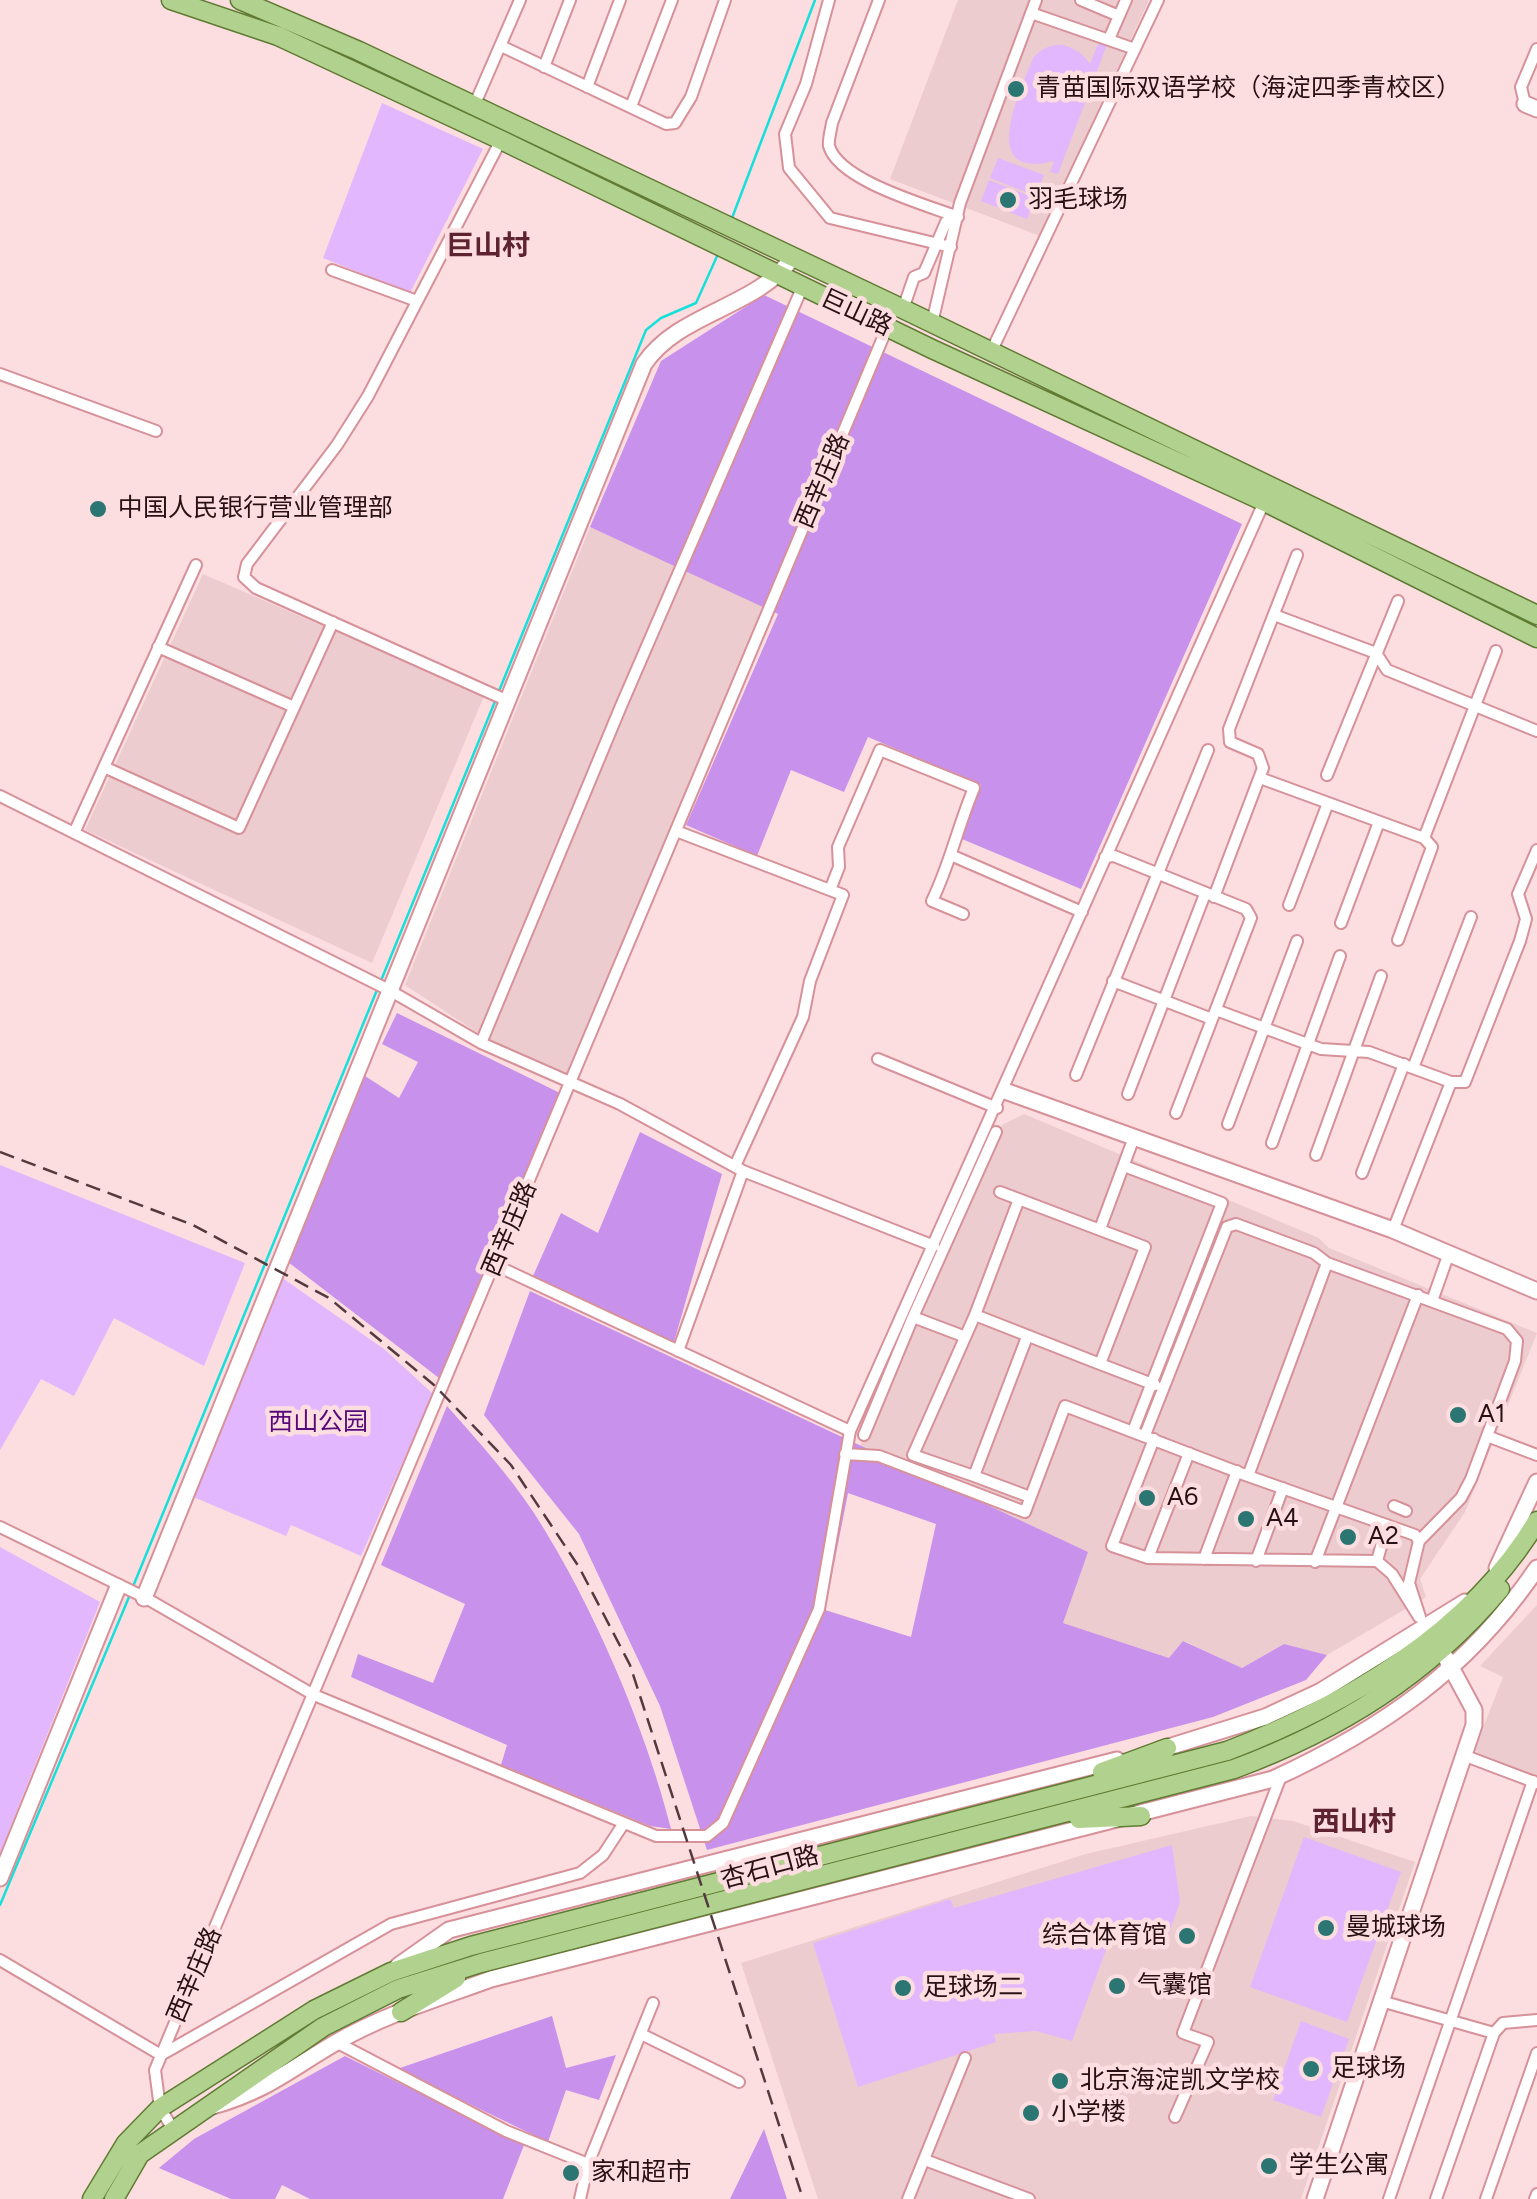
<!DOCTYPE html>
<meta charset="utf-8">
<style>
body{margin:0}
canvas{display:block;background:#fcdde0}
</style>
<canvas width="1537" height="2199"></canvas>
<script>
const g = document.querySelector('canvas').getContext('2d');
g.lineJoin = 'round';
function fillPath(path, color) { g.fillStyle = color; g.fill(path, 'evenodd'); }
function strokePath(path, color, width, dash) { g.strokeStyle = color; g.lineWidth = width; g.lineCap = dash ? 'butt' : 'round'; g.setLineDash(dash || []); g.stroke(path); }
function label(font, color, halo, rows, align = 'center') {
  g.font = font + ' Figtree,"Noto Sans SC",sans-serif'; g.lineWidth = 9; g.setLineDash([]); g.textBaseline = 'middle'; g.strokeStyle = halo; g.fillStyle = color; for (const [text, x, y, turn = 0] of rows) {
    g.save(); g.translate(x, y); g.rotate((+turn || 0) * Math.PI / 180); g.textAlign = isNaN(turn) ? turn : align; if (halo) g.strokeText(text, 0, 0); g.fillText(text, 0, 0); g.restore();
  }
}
const built = new Path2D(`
 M958,0H1149L1040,236L890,179Z
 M590,527L763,606L570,1074L487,1039L405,985Z
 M203,574L484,696L372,963L85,830Z
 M1024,1114L1319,1238L1329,1248L1537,1333L1465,1512L1420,1579L1426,1597L1327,1655L1284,1644L1242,1668L1184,1641L1169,1658L1063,1623L1087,1552L860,1446L1002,1125Z
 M1537,1605V1778L1478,1756L1475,1748L1503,1677L1480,1666Z
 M1251,1816L1293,1821L1415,1862L1301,2199H818L741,1963L1086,1854Z`);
const green = new Path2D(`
 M1100,39L1108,42L1058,174L1050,172L1054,161C976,181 1021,90 1033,58C1051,37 1076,43 1090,64Z
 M382,103L483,149L410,293L323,258Z
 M998,158L1044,175L1036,196L990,178Z
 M989,180L1035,198L1027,219L981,201Z
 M0,1165L245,1263L204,1366L114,1318L74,1396L41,1379L0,1450Z
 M278,1275L384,1349L433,1394L361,1556L291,1525L286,1536L191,1496Z
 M0,1547L100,1602L0,1853Z
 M1304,1837L1401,1872L1347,2022L1250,1987Z
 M1172,1845L1180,1902L1166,1941L1116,1923L1072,2041L1036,2031L994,2034L996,2042L858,2087L813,1943L950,1899L954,1908Z
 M1301,2021L1349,2039L1321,2117L1273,2100Z`);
const forest = new Path2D(`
 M764,295L1242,524L1081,889L962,839L981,785L868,737L844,792L791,770L757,856L686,825L778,614L590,527L661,361Z
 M397,1013L562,1094L439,1378L288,1262L362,1074L399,1098L418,1062L382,1044Z
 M640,1132L722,1174L674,1342L533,1276L561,1213L598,1233Z
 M530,1291L1088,1552L1063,1623L1169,1658L1183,1641L1242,1668L1284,1644L1327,1655L1306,1680L1213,1717L707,1850L660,1706L579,1534L484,1415ZM848,1493L936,1524L911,1637L825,1610Z
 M447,1406C477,1440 509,1475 534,1513C592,1603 645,1726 671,1829L650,1826L501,1765L507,1745L351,1677L358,1654L433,1683L465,1604L381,1565Z
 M552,2016L566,2068L616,2055L599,2100L566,2090L548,2142L397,2069Z
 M345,2056L524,2145L503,2199H310L282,2185L275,2199H231L159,2168L194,2139Z
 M764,2129L787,2199H730Z`);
const stream = new Path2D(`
 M732,218L815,0
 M499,691L646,330L661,318L696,303L718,254
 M380,983L496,699
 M132,1589L377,990
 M0,1905L129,1597`);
const street = new Path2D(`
 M829,0L806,84L785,134L789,168L830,218L951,247
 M879,0L832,123C831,130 828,140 829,146C839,181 927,205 958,217
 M1081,0L1119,16
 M1031,13L1135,49
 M1109,39L1126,0
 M501,46L666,124L675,123L691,97L725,0
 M544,67L570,0
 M587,87L620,0
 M632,104L672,0
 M1525,104L1521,87L1537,49
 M474,106L520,0
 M501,140L368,396L337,445L247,564L244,577L256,588L506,700
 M332,270L417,301
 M903,309L914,277L924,273L946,222L957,218
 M932,323L960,203L1036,0
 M991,352L1158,0
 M0,374L156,431
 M1274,615L1376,653L1387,670L1537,731
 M158,647L294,707
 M104,767L239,828L333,622
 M1327,775L1398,601
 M1260,778L1424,838L1432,847L1398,940
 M0,796L389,990L481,1043L620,1104L743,1171L934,1246
 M676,831L843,895L810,981L803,1017L735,1166
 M74,833L196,565
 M1424,838L1496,651
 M953,856L1082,912
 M1105,857L1114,856L1246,909L1251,918L1176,1113
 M830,890L839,867L838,847L880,750L974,788C958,826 950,864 932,901L963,914
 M1214,897L1263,768L1258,754L1230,742L1229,729L1297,555
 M1289,905L1328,803
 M1341,923L1379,822
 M1113,981L1212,1019
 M1216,1010L1321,1049L1369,1052L1451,1082H1465L1520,941L1526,919L1518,894L1537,850
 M481,1043L621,706L802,288
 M878,1059L997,1108
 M1413,1068L1471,917
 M1076,1075L1208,750
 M1128,1094L1205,894
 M1228,1124L1297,941
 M1272,1143L1340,956
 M1316,1155L1381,976
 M1124,1166L1222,1203L1133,1431
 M1362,1173L1404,1064
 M1000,1192L1145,1247L1100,1364L1155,1385
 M1019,1199L975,1315L1100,1364
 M1100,1229L1133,1140
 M1393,1230L1451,1082
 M495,1265L850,1431
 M1432,1301L1449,1253
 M913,1317L996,1132
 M1027,1337L974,1476L1030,1497
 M678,1351L743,1171
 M864,1435L913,1317L963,1336
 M1145,1435L1227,1227L1236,1224L1314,1253L1327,1263L1507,1329L1517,1341L1515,1361L1471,1479L1461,1498L1419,1541L1409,1583L1420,1617
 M1487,1436L1537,1455
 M1189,1453L1148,1558L1377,1561L1392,1574L1419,1617
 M845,1454L879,1456L1025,1512L1065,1406L1248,1476L1327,1263
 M974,1476L913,1455L975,1315
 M1248,1476L1415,1535L1419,1541
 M1394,1506L1406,1511
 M0,1527L144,1597L314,1695L656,1836H707L723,1823L819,1609L850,1431L1265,500
 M1148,1558L1112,1546L1154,1439
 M1204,1559L1237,1471
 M1256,1561L1283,1488
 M1377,1561L1387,1525
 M1315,1562L1418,1295
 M1463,1755L1537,1783
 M0,1960L161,2055L391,1924L580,1873L603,1855L624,1823
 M1381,2001L1494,2033L1503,2023L1537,2020
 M641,2034L739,2082
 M336,2042L506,2131L588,2164L580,2199
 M1175,2117L1208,2042L1183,2033L1281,1776
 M173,2129L160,2108L155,2070L887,328
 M925,2160L1029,2199
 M588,2164L653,2003
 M908,2199L965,2058
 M1389,2199L1533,1781
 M1436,2199L1494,2033
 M1486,2199L1537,2053
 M1535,2199L1537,2194`);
const secondary = new Path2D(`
 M1525,104L1537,109
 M1005,1091L1393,1230L1537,1291
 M1497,1568L1537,1482
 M144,1598L644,364C679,312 757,308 793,257
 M1159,1750L1265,1717L1321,1691L1465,1602
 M0,1878L118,1587
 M398,1966L449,1930L1117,1760
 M213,2106C268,2090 287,2071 335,2043C383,2015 439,1998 491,1979L1273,1779C1382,1729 1468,1670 1537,1568
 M1315,2199L1474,1725V1710L1446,1658`);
const primary = new Path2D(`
 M171,0L278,36L501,140L932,349L1265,502L1537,638
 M240,0L359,51L903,309L1537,615
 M1102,1772L1167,1748
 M1079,1819L1141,1816
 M401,2012L456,1978
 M92,2199L126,2143L160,2108L314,2010L391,1972L471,1946L1227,1751C1345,1706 1471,1632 1537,1521
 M114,2199L140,2154L323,2027L398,1989L481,1963L1234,1769C1339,1730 1427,1676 1500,1589`);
const rail = new Path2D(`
 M0,1152L193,1225L329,1298L434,1385L511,1465L579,1567L630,1665L803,2199`);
const markers = [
 [1016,89,10,"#2b7572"],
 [1008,200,10,"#2b7572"],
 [98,509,10,"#2b7572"],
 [1458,1415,10,"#2b7572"],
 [1147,1498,10,"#2b7572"],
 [1246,1519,10,"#2b7572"],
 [1348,1537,10,"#2b7572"],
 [1326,1928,10,"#2b7572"],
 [1187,1936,10,"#2b7572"],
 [1117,1986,10,"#2b7572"],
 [903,1988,10,"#2b7572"],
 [1311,2069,10,"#2b7572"],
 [1060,2081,10,"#2b7572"],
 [1031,2113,10,"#2b7572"],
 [1269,2166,10,"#2b7572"],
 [571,2173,10,"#2b7572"]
];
const poiNames = [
 ["青苗国际双语学校（海淀四季青校区）",1036,89],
 ["羽毛球场",1028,200],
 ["中国人民银行营业管理部",118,509],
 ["A1",1478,1415],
 ["A6",1167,1498],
 ["A4",1266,1519],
 ["A2",1368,1537],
 ["曼城球场",1346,1928],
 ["综合体育馆",1167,1936,"right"],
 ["气囊馆",1137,1986],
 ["足球场二",923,1988],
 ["足球场",1331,2069],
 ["北京海淀凯文学校",1080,2081],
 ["小学楼",1051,2113],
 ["学生公寓",1289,2166],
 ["家和超市",591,2173]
];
const streetNames = [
 ["巨山路",856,313,25],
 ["西辛庄路",823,481,-67],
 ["西辛庄路",510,1229,-67],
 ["杏石口路",770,1868,-15],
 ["西辛庄路",195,1975,-67]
];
const parkNames = [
 ["西山公园",318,1423]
];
const neighbourhoodNames = [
 ["巨山村",488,247],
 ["西山村",1354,1823]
];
fillPath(built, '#edcccf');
fillPath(green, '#e2b7fe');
fillPath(forest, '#c891eb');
strokePath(stream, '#17e0da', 2.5);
strokePath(street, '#d69199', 14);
strokePath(secondary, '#d69199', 19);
strokePath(primary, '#607b33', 21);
strokePath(street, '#fff', 10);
strokePath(secondary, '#fff', 15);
strokePath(primary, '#b1d28e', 18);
strokePath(rail, '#543a3e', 2.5, [15, 8]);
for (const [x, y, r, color] of markers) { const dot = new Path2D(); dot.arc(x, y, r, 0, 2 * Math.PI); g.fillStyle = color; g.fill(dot); strokePath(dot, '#fcdde0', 4); }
label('25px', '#291014', '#fcdde0', poiNames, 'left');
label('25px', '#291014', '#fcdde0', streetNames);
label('25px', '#570879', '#fcdde0', parkNames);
label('bold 28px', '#5e242e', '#fcdde0', neighbourhoodNames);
</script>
